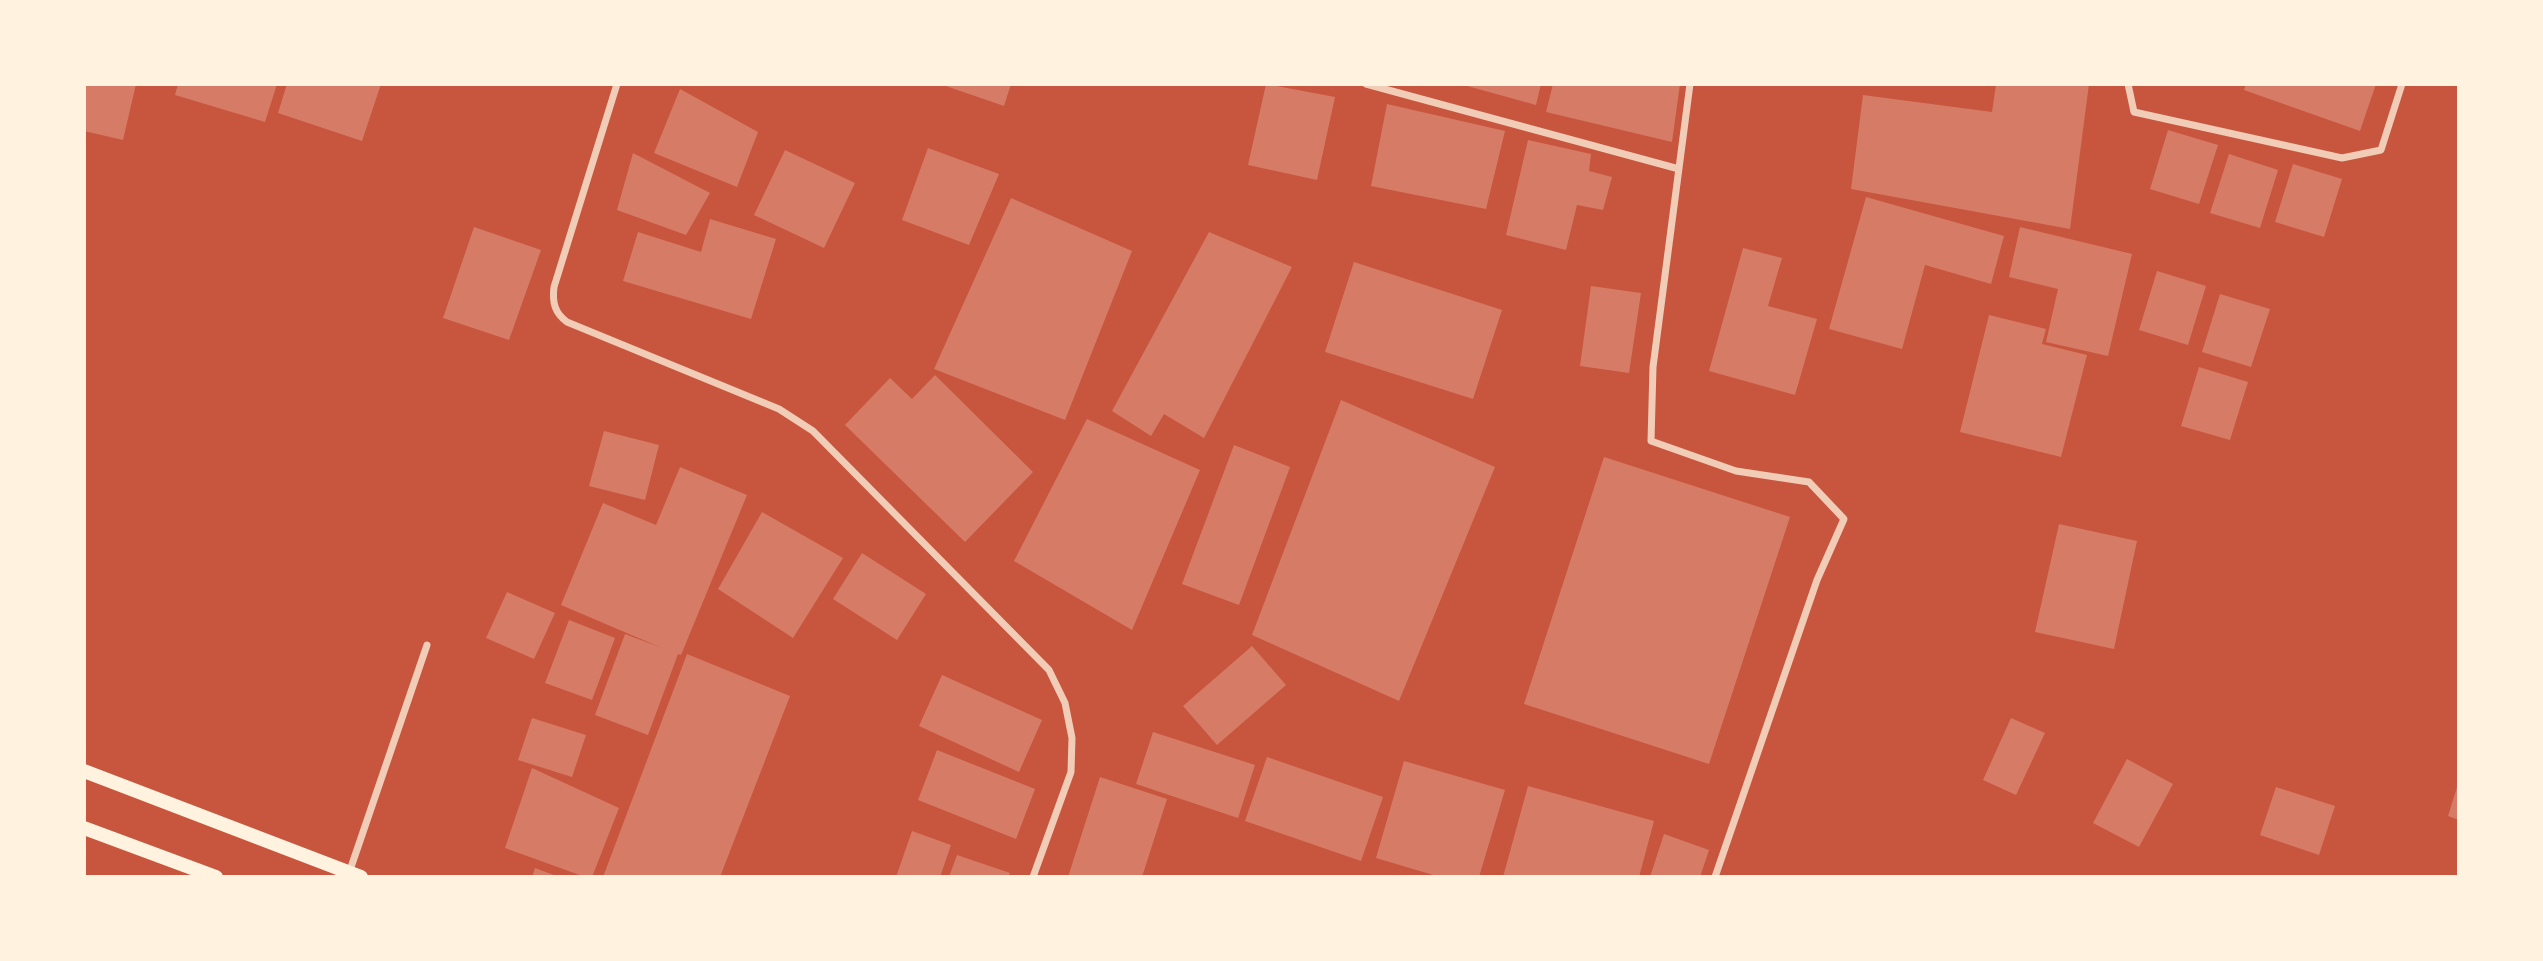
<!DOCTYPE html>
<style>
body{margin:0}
#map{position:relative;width:2543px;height:961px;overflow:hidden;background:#c8553d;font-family:Lato,sans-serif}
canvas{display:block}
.frame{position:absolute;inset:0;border:86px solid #fff3e0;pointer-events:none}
</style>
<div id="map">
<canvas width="2543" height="961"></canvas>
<div class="frame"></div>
</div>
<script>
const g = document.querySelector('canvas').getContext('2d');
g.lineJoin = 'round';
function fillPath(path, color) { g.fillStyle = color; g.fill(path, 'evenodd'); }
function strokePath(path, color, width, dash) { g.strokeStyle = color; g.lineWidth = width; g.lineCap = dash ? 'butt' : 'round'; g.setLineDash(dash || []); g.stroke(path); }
const building = new Path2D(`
 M84,84H136L123,140L84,131Z
 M178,84H277L265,122L175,95Z
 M287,84H381L362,141L278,113Z
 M940,84H1011L1004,106Z
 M1266,84L1335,97L1317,180L1248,165Z
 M1460,84H1541L1536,105Z
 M1553,84H1680L1672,142L1546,112Z
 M1996,84H2089L2070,229L1851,189L1863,95L1992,112Z
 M2246,84H2376L2360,131L2244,90Z
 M680,89L758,132L737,187L654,153Z
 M1387,104L1505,131L1486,209L1371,186Z
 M2168,130L2218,145L2199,204L2150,189Z
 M1528,140L1591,154L1589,171L1612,177L1603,210L1577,205L1566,250L1506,235Z
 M928,148L999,174L969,245L902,220Z
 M785,150L855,183L824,248L754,215Z
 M633,153L710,193L686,235L617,210Z
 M2229,154L2278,170L2260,228L2210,213Z
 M2293,164L2342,179L2324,237L2275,222Z
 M1866,197L2004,236L1991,284L1925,265L1902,349L1829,329Z
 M1011,198L1132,251L1065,420L934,369Z
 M710,219L776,239L751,319L623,281L638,232L701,252Z
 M474,227L541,250L509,340L443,318Z
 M2020,227L2132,254L2108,356L2046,342L2058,289L2009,277Z
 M1209,232L1292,267L1204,438L1164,414L1151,436L1112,411Z
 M1743,248L1782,258L1768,306L1817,319L1795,395L1709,371Z
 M1354,262L1502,310L1473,399L1325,352Z
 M2157,271L2206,286L2188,345L2139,330Z
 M1591,286L1641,293L1629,373L1580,366Z
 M2220,294L2270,309L2251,367L2202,352Z
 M1989,315L2046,329L2042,344L2087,355L2061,457L1960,432Z
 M2199,367L2248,382L2230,440L2181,426Z
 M935,375L1033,472L965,542L845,425L890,378L912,399Z
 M1341,400L1495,467L1399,701L1252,635Z
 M1087,419L1200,470L1132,630L1014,561Z
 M604,431L659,445L645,500L589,486Z
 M1234,445L1290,467L1239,605L1182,584Z
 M1604,457L1790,517L1709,764L1524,704Z
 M680,467L747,495L681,655L678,654L648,735L595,715L625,634L662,648L561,605L603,503L656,525Z
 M762,512L843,558L793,638L718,589Z
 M2059,524L2137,541L2114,649L2035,632Z
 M862,553L926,594L897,640L833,599Z
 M507,592L555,613L534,659L486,638Z
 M569,620L615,638L592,700L545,683Z
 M1252,646L1286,685L1217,745L1183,706Z
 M687,654L790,696L720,877H603Z
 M942,675L1042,720L1019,772L919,726Z
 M532,718L586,735L572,777L518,760Z
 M2011,718L2045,733L2016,795L1983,780Z
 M1153,732L1255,765L1238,818L1136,784Z
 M937,750L1035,789L1016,839L918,800Z
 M1267,757L1383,797L1361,861L1245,821Z
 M2127,759L2173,784L2139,847L2093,823Z
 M1404,761L1505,790L1479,877H1440L1376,858Z
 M532,768L619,808L592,877H585L505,848Z
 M1100,777L1167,799L1142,877H1068Z
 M2458,784H2459V820L2448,816Z
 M1528,786L1654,821L1639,877H1503Z
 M2276,787L2335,806L2319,855L2260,835Z
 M912,831L951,845L940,877H896Z
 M1664,834L1709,850L1700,877H1650Z
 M957,855L1010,873L1008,877H949Z
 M535,868L559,877H532Z`);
const minor = new Path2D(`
 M617,84L554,287C552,303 555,313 567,322L779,409L813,431L1049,670L1065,703L1072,738L1071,772L1033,877
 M1366,84L1679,169
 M1690,84L1653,367L1651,441L1736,471L1809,482L1844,519L1817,580L1715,877
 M2128,84L2134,112L2342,158L2381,150L2402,84
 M349,873L427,645`);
const secondary = new Path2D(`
 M84,771L361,877
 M84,828L216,877`);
fillPath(building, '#d67c66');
strokePath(minor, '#f1ccb7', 7);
strokePath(secondary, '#fff3e0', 14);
</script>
